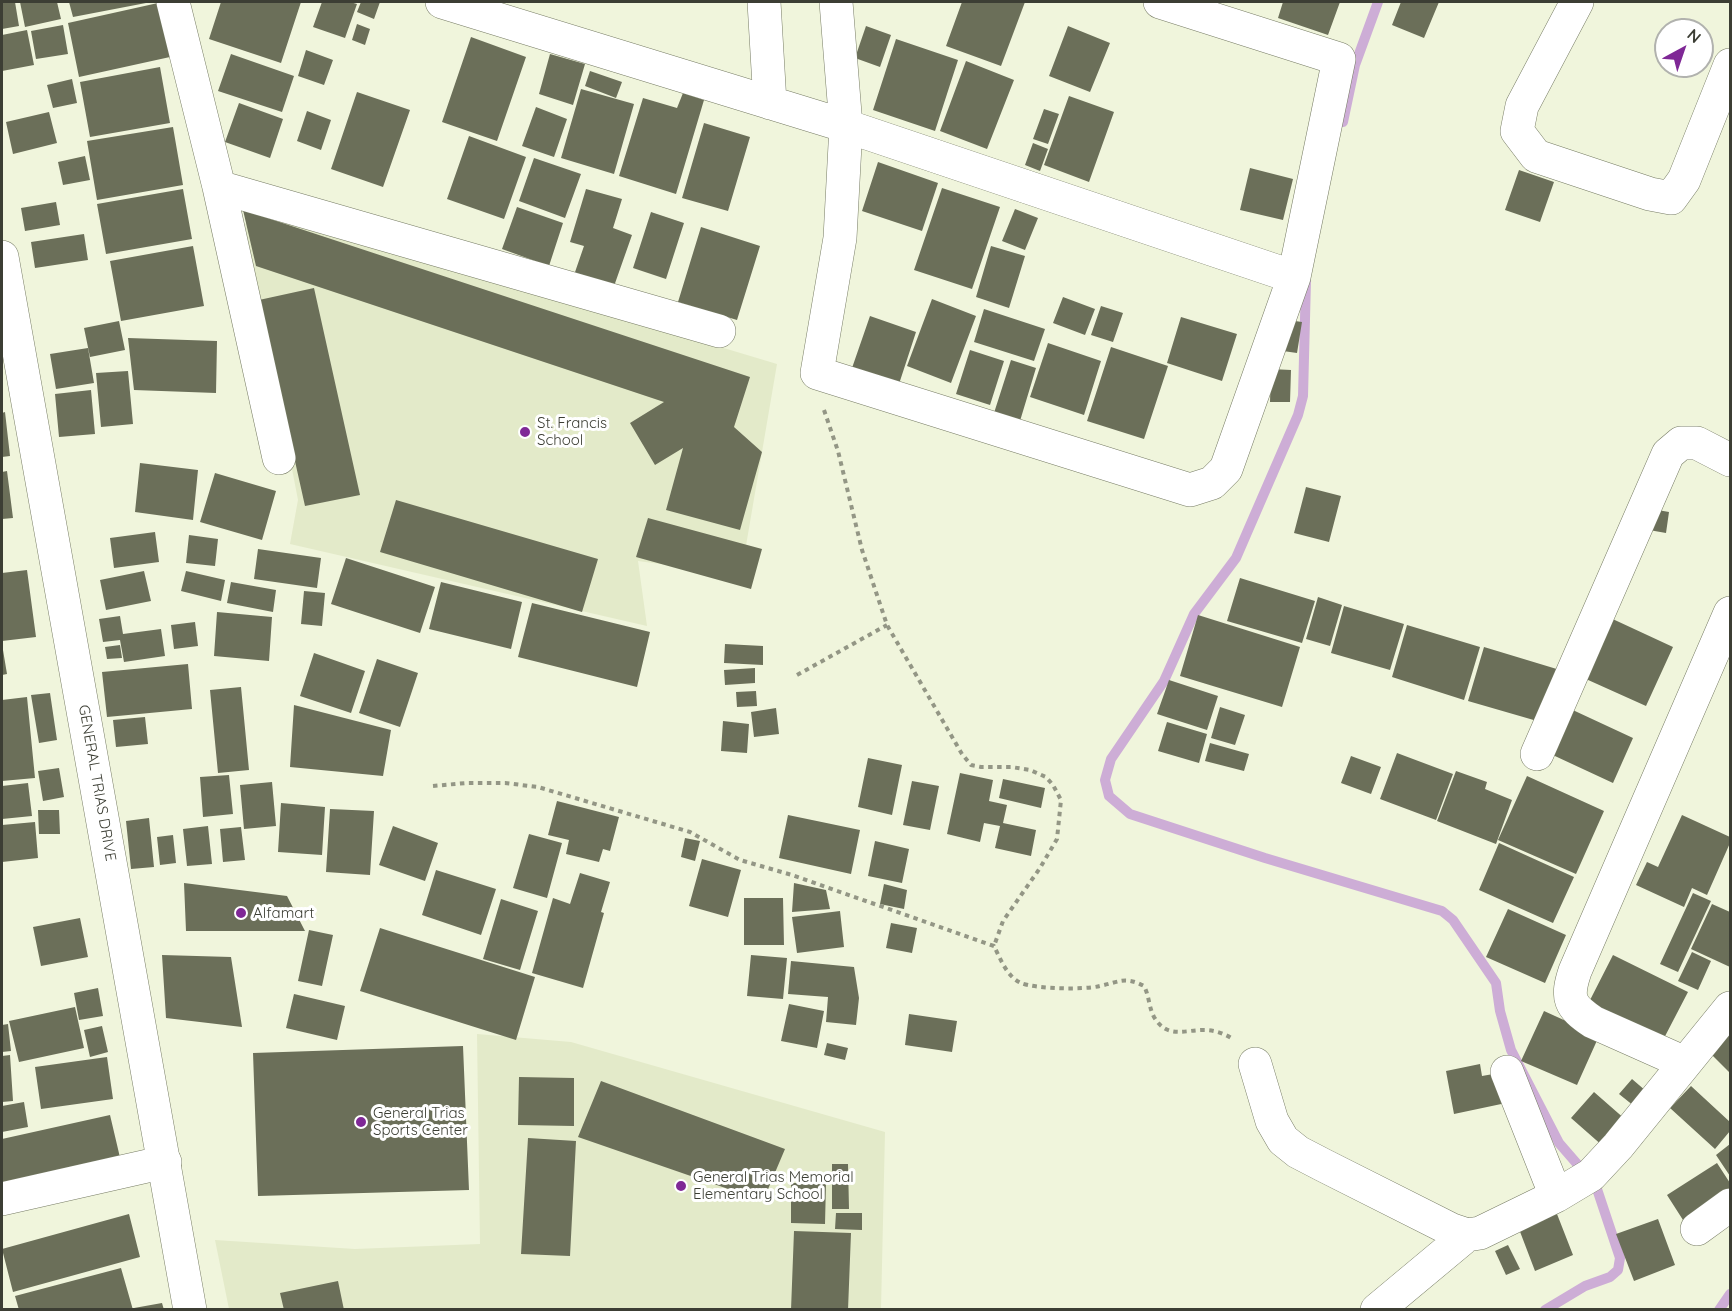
<!DOCTYPE html>
<style>
body{margin:0}
#map{position:relative;width:1732px;height:1311px;overflow:hidden;background:#f0f5dc;font-family:Quicksand,sans-serif}
canvas{display:block}
.frame{position:absolute;inset:0;border:3px solid #3c3e34;pointer-events:none}
.north{position:absolute;left:1654px;top:18px;width:60px;height:60px;box-sizing:border-box;background:#fff;border:2px solid #b1b2ae;border-radius:50%;rotate:40deg;font-size:16px;font-weight:700;line-height:24px;text-align:center;color:#3c3e34}
.north::after{content:'';display:block;margin:auto;width:21px;height:27px;background:#7f2896;clip-path:polygon(50% 0,100% 100%,50% 72%,0 100%)}
</style>
<div id="map">
<canvas width="1732" height="1311"></canvas>
<div class="frame"></div>
<div class="north">N</div>
</div>
<script>
const g = document.querySelector('canvas').getContext('2d');
g.lineJoin = 'round';
function fillPath(path, color) { g.fillStyle = color; g.fill(path, 'evenodd'); }
function strokePath(path, color, width, dash) { g.strokeStyle = color; g.lineWidth = width; g.lineCap = dash ? 'butt' : 'round'; g.setLineDash(dash || []); g.stroke(path); }
function label(font, color, halo, rows, align = 'center') {
  g.font = font + ' Quicksand,sans-serif'; g.lineWidth = 6; g.setLineDash([]); g.textBaseline = 'middle'; g.strokeStyle = halo; g.fillStyle = color; for (const [text, x, y, turn = 0] of rows) {
    g.save(); g.translate(x, y); g.rotate((+turn || 0) * Math.PI / 180); g.textAlign = isNaN(turn) ? turn : align; if (halo) g.strokeText(text, 0, 0); g.fillText(text, 0, 0); g.restore();
  }
}
const built = new Path2D(`
 M254,207L777,364L741,575L638,561L647,626L290,544L298,500L245,225Z
 M477,1034L571,1042L885,1132L881,1309H229L215,1240L355,1249L480,1244Z`);
const stream = new Path2D(`
 M1343,122L1355,65L1378,2
 M1306,280L1303,396L1298,415L1236,558L1194,614L1164,681L1111,759L1105,780L1109,796L1130,814L1265,858L1442,911L1453,920L1496,983L1500,1011L1511,1050L1559,1143L1585,1173
 M1545,1310L1585,1286L1610,1277L1618,1270L1620,1258L1596,1186
 M1719,1310L1730,1294`);
const building = new Path2D(`
 M2,2H15L19,26L2,29Z
 M20,2H57L61,19L25,27Z
 M69,2H146V3L73,17Z
 M221,2H301L281,63L209,39Z
 M322,2H350L357,4L345,38L313,27Z
 M361,2H380L374,19L357,12Z
 M962,2H1025L1001,66L946,46Z
 M1283,2H1340L1328,35L1278,18Z
 M1401,2H1439L1424,38L1392,25Z
 M158,3L170,57L79,77L68,23Z
 M357,24L370,29L365,45L352,40Z
 M63,25L68,54L36,59L31,31Z
 M866,26L891,35L880,67L855,58Z
 M1068,26L1110,43L1090,92L1049,76Z
 M27,30L34,65L2,71V35Z
 M471,37L526,57L497,141L442,122Z
 M896,39L958,60L935,131L873,110Z
 M306,50L333,60L324,85L298,76Z
 M231,54L294,76L282,112L218,91Z
 M550,54L585,64L573,105L539,94Z
 M966,61L1014,80L987,149L940,131Z
 M160,67L170,123L90,137L80,82Z
 M590,71L622,82L616,98L585,86Z
 M72,79L77,103L53,108L47,85Z
 M581,89L634,104L614,174L561,158Z
 M357,92L410,110L383,187L331,169Z
 M683,93L704,100L676,194L619,176L643,98L677,108Z
 M1069,96L1114,112L1089,182L1044,165Z
 M239,103L283,119L270,158L225,142Z
 M536,107L567,119L554,157L522,146Z
 M1044,109L1059,114L1048,144L1033,139Z
 M307,111L331,120L321,150L297,141Z
 M49,112L57,143L13,154L6,122Z
 M704,123L750,137L728,211L682,198Z
 M173,127L183,185L97,200L87,141Z
 M469,136L526,157L504,219L447,199Z
 M1033,143L1048,149L1040,171L1025,165Z
 M85,156L90,180L63,185L58,162Z
 M534,158L581,174L565,218L519,201Z
 M878,162L938,183L922,231L862,211Z
 M1250,168L1293,179L1283,220L1240,210Z
 M1519,170L1554,182L1540,222L1505,210Z
 M942,188L1000,207L972,289L914,270Z
 M183,189L192,239L106,254L97,204Z
 M586,189L622,199L613,228L632,235L613,289L574,275L584,246L570,242Z
 M56,202L60,225L25,231L21,208Z
 M517,207L563,223L549,266L502,249Z
 M1015,209L1038,218L1025,250L1002,241Z
 M243,210L750,377L734,427L762,452L740,530L666,510L683,448L655,465L630,423L664,402L256,266Z
 M651,212L684,223L666,279L633,268Z
 M701,227L760,246L737,320L678,302Z
 M84,234L88,260L35,268L31,242Z
 M193,246L204,306L121,321L110,261Z
 M991,246L1025,256L1009,308L976,297Z
 M314,288L360,495L305,506L259,300Z
 M1063,297L1095,309L1085,335L1053,323Z
 M932,299L976,316L951,383L907,366Z
 M1101,306L1123,313L1113,342L1091,335Z
 M984,309L1045,329L1034,361L974,342Z
 M870,316L916,332L899,384L852,368Z
 M1181,317L1237,334L1222,381L1167,363Z
 M1281,319L1302,322L1297,353L1276,350Z
 M119,321L125,350L90,357L84,328Z
 M128,338L217,341L216,393L134,390Z
 M1048,343L1101,361L1084,415L1030,397Z
 M1111,347L1168,366L1144,439L1087,421Z
 M88,348L94,383L56,389L50,354Z
 M970,350L1004,361L990,405L956,394Z
 M1011,360L1036,368L1020,421L994,413Z
 M1271,369L1291,370L1290,402H1270Z
 M128,371L133,424L101,427L96,373Z
 M91,390L95,434L59,437L55,394Z
 M5,412L10,456L2,457V413Z
 M140,463L198,470L193,520L135,512Z
 M7,471L13,518L2,519V472Z
 M215,473L276,491L262,540L200,522Z
 M1306,487L1341,496L1329,542L1294,533Z
 M396,500L598,559L582,612L380,552Z
 M1652,509L1669,512L1666,533L1649,530Z
 M648,518L762,549L751,589L636,557Z
 M155,532L159,562L114,568L110,538Z
 M189,535L218,539L215,566L186,563Z
 M258,549L321,558L317,588L254,579Z
 M346,558L435,587L420,633L331,604Z
 M27,570L36,637L2,641V573Z
 M144,571L151,601L106,610L100,580Z
 M186,571L225,580L221,601L181,591Z
 M1240,578L1315,601L1302,643L1227,621Z
 M231,582L276,590L273,612L227,603Z
 M441,582L522,602L511,649L429,629Z
 M304,591L325,593L322,626L301,624Z
 M1318,597L1342,605L1330,646L1306,639Z
 M532,603L650,632L637,687L518,657Z
 M1344,606L1404,624L1390,670L1331,653Z
 M217,612L272,617L269,661L214,656Z
 M1198,615L1300,647L1282,707L1180,676Z
 M1604,615L1673,647L1646,706L1577,675Z
 M120,616L123,634L161,629L165,656L124,662L120,640L103,642L99,619Z
 M195,622L198,646L174,649L171,625Z
 M1407,625L1480,647L1464,700L1392,677Z
 M2,644L7,674L2,675Z
 M725,644L763,646V665L724,663Z
 M120,645L122,658L107,659L105,647Z
 M1484,647L1560,670L1544,723L1468,701Z
 M314,653L365,671L351,713L300,696Z
 M377,659L418,673L400,727L359,713Z
 M188,664L192,709L107,717L102,672Z
 M755,668V683L725,685L724,670Z
 M1169,680L1218,696L1207,730L1157,714Z
 M241,687L249,770L218,773L210,690Z
 M756,691L757,706L737,707L736,692Z
 M50,693L57,740L39,743L31,695Z
 M27,697L35,778L2,781V700Z
 M294,705L391,730L383,776L290,767Z
 M1562,705L1633,738L1613,783L1542,750Z
 M1220,707L1245,715L1235,745L1211,738Z
 M776,708L779,734L754,737L751,712Z
 M145,717L148,744L116,747L113,720Z
 M723,721L749,724L747,753L721,751Z
 M1167,722L1207,734L1199,763L1158,751Z
 M1210,743L1249,754L1244,771L1205,761Z
 M1397,753L1453,774L1436,820L1380,799Z
 M1351,756L1381,767L1371,794L1341,783Z
 M868,758L902,765L892,815L858,807Z
 M59,768L64,797L43,801L38,771Z
 M1456,771L1487,782L1485,789L1512,800L1496,844L1437,821Z
 M960,773L993,780L989,801L1007,805L1003,823L1036,830L1031,856L995,848L1000,826L984,823L980,842L947,834Z
 M229,775L233,814L203,817L200,777Z
 M1527,776L1604,811L1576,874L1498,840Z
 M1003,779L1045,788L1041,808L999,798Z
 M912,781L939,786L930,830L903,825Z
 M272,782L276,826L244,829L240,785Z
 M28,783L32,816L2,819V786Z
 M557,801L619,817L610,851L603,849L599,862L566,854L569,840L548,835Z
 M281,803L325,807L322,855L278,852Z
 M330,809L374,811L370,875L326,872Z
 M38,810H59L60,834H39Z
 M788,815L860,830L851,874L779,858Z
 M1682,815L1730,837V843L1707,895L1692,888L1684,907L1636,885L1647,862L1658,867Z
 M149,818L154,867L131,869L126,821Z
 M35,822L38,858L2,862V825Z
 M208,826L212,864L187,866L183,829Z
 M393,826L438,843L425,881L379,865Z
 M241,827L245,860L223,862L220,829Z
 M529,834L562,843L547,898L513,888Z
 M173,835L176,863L160,865L157,837Z
 M685,838L700,841L695,861L681,857Z
 M875,841L909,849L902,883L868,876Z
 M1499,843L1574,877L1553,923L1479,890Z
 M702,859L741,870L728,917L689,906Z
 M436,870L496,889L481,935L422,915Z
 M580,873L610,882L601,912L604,913L583,988L532,973L553,898L570,904Z
 M184,883L287,896L305,931H186Z
 M794,883L826,890L830,909L792,912Z
 M884,884L907,890L904,909L880,904Z
 M1693,893L1711,901L1678,972L1660,964Z
 M744,898H783L784,945H744Z
 M501,899L538,911L520,970L483,959Z
 M1712,904L1730,912V967L1691,949Z
 M1508,909L1566,935L1545,983L1486,957Z
 M840,911L844,947L797,953L792,917Z
 M80,918L88,957L41,966L33,927Z
 M891,923L917,928L912,953L886,948Z
 M380,928L535,977L516,1040L360,991Z
 M309,930L333,935L322,986L298,981Z
 M1692,952L1711,961L1698,990L1678,981Z
 M162,955L231,957L242,1027L166,1018Z
 M751,955L787,958L783,999L747,996Z
 M1613,955L1688,992L1662,1042L1588,1004Z
 M791,961L854,967L859,998L856,1025L826,1022L828,997L788,994Z
 M98,988L103,1016L79,1020L74,993Z
 M294,994L345,1006L337,1040L286,1028Z
 M789,1004L824,1011L817,1048L781,1041Z
 M75,1007L84,1048L19,1062L9,1021Z
 M1544,1011L1599,1036L1577,1085L1521,1061Z
 M909,1014L957,1021L952,1052L905,1045Z
 M8,1024L11,1051L2,1052V1025Z
 M102,1026L108,1052L90,1057L84,1030Z
 M1730,1026V1073L1707,1050Z
 M827,1043L848,1048L845,1060L824,1055Z
 M463,1046L469,1190L258,1196L253,1053Z
 M10,1055L13,1101L2,1102V1056Z
 M107,1057L113,1099L41,1109L35,1067Z
 M1480,1064L1482,1076L1499,1073L1506,1103L1454,1114L1446,1071Z
 M519,1077L574,1078V1126L518,1125Z
 M1632,1079L1646,1091L1634,1106L1619,1094Z
 M601,1081L785,1149L763,1201L578,1137Z
 M1691,1086L1730,1122V1131L1715,1149L1670,1108Z
 M1594,1092L1626,1120L1604,1147L1571,1118Z
 M24,1102L28,1127L2,1132V1106Z
 M110,1115L122,1166L2,1193V1139Z
 M528,1138L576,1141L570,1256L521,1254Z
 M1730,1144V1176L1716,1155Z
 M1717,1163L1730,1183V1189L1683,1220L1667,1195Z
 M832,1164H848L849,1209H832Z
 M791,1183H826L825,1224L791,1223Z
 M836,1213H862V1230L835,1229Z
 M129,1214L140,1257L13,1292L2,1249Z
 M1557,1214L1573,1255L1535,1271L1519,1229Z
 M1658,1219L1675,1265L1634,1281L1616,1234Z
 M794,1231L851,1233L848,1310H791Z
 M1508,1245L1520,1269L1506,1275L1495,1251Z
 M121,1268L133,1310H19L15,1296Z
 M338,1281L344,1310H284L280,1293Z
 M162,1303L164,1310H135L134,1308Z`);
const path = new Path2D(`
 M824,410L838,451L862,550L887,625L962,754L971,765L981,767H1011L1030,770L1046,777L1053,785L1061,800L1057,839L1040,868L1003,921L994,946
 M797,675L887,625
 M433,786L466,783H505L538,787L690,832L740,860L792,875L994,946C1000,958 1007,977 1021,983C1036,989 1084,990 1100,986C1119,982 1125,976 1144,986C1149,995 1149,1008 1154,1017C1167,1039 1184,1030 1204,1030C1215,1030 1226,1034 1234,1040`);
const minor = new Path2D(`
 M173,2L219,187L279,458
 M442,2L846,126L1294,277
 M764,2L770,103
 M836,2L846,126L840,238L817,373L1190,490L1212,483L1226,469L1294,277L1339,59L1160,2
 M1577,2L1522,106L1517,131L1536,156L1650,194L1671,198L1684,180L1730,65
 M219,187L719,331
 M1537,754L1668,454L1681,443H1697L1730,460
 M1685,1063L1593,1022C1569,1006 1566,998 1575,971L1730,613
 M1255,1064L1272,1121L1283,1140L1298,1152L1323,1165L1452,1230L1467,1235L1480,1233L1556,1196L1591,1175L1618,1146L1730,1008
 M1507,1072L1556,1196
 M2,1199L165,1162
 M1697,1229L1730,1205
 M1377,1310L1467,1235`);
const secondary = new Path2D(`
 M2,257L190,1310`);
const markers = [
 [525,432,6,"#7f2896"],
 [241,913,6,"#7f2896"],
 [361,1122,6,"#7f2896"],
 [681,1186,6,"#7f2896"]
];
const poiNames = [
 ["St. Francis",537,423],
 ["School",537,440],
 ["Alfamart",253,913],
 ["General Trias",373,1113],
 ["Sports Center",373,1130],
 ["General Trias Memorial",693,1177],
 ["Elementary School",693,1194]
];
const streetNames = [
 ["GENERAL TRIAS DRIVE",97,783,80]
];
fillPath(built, '#e3eac9');
strokePath(stream, '#cdadd6', 10);
fillPath(building, '#6b6f59');
strokePath(minor, '#777c65', 34);
strokePath(secondary, '#777c65', 34);
strokePath(path, '#939685', 4, [4.5, 4.5]);
strokePath(minor, '#fff', 33);
strokePath(secondary, '#fff', 33);
for (const [x, y, r, color] of markers) { const dot = new Path2D(); dot.arc(x, y, r, 0, 2 * Math.PI); g.fillStyle = color; g.fill(dot); strokePath(dot, '#fff', 2); }
label('15px', '#3c3e34', '#fff', poiNames, 'left');
label('15px', '#3c3e34', '#fff', streetNames);
</script>
